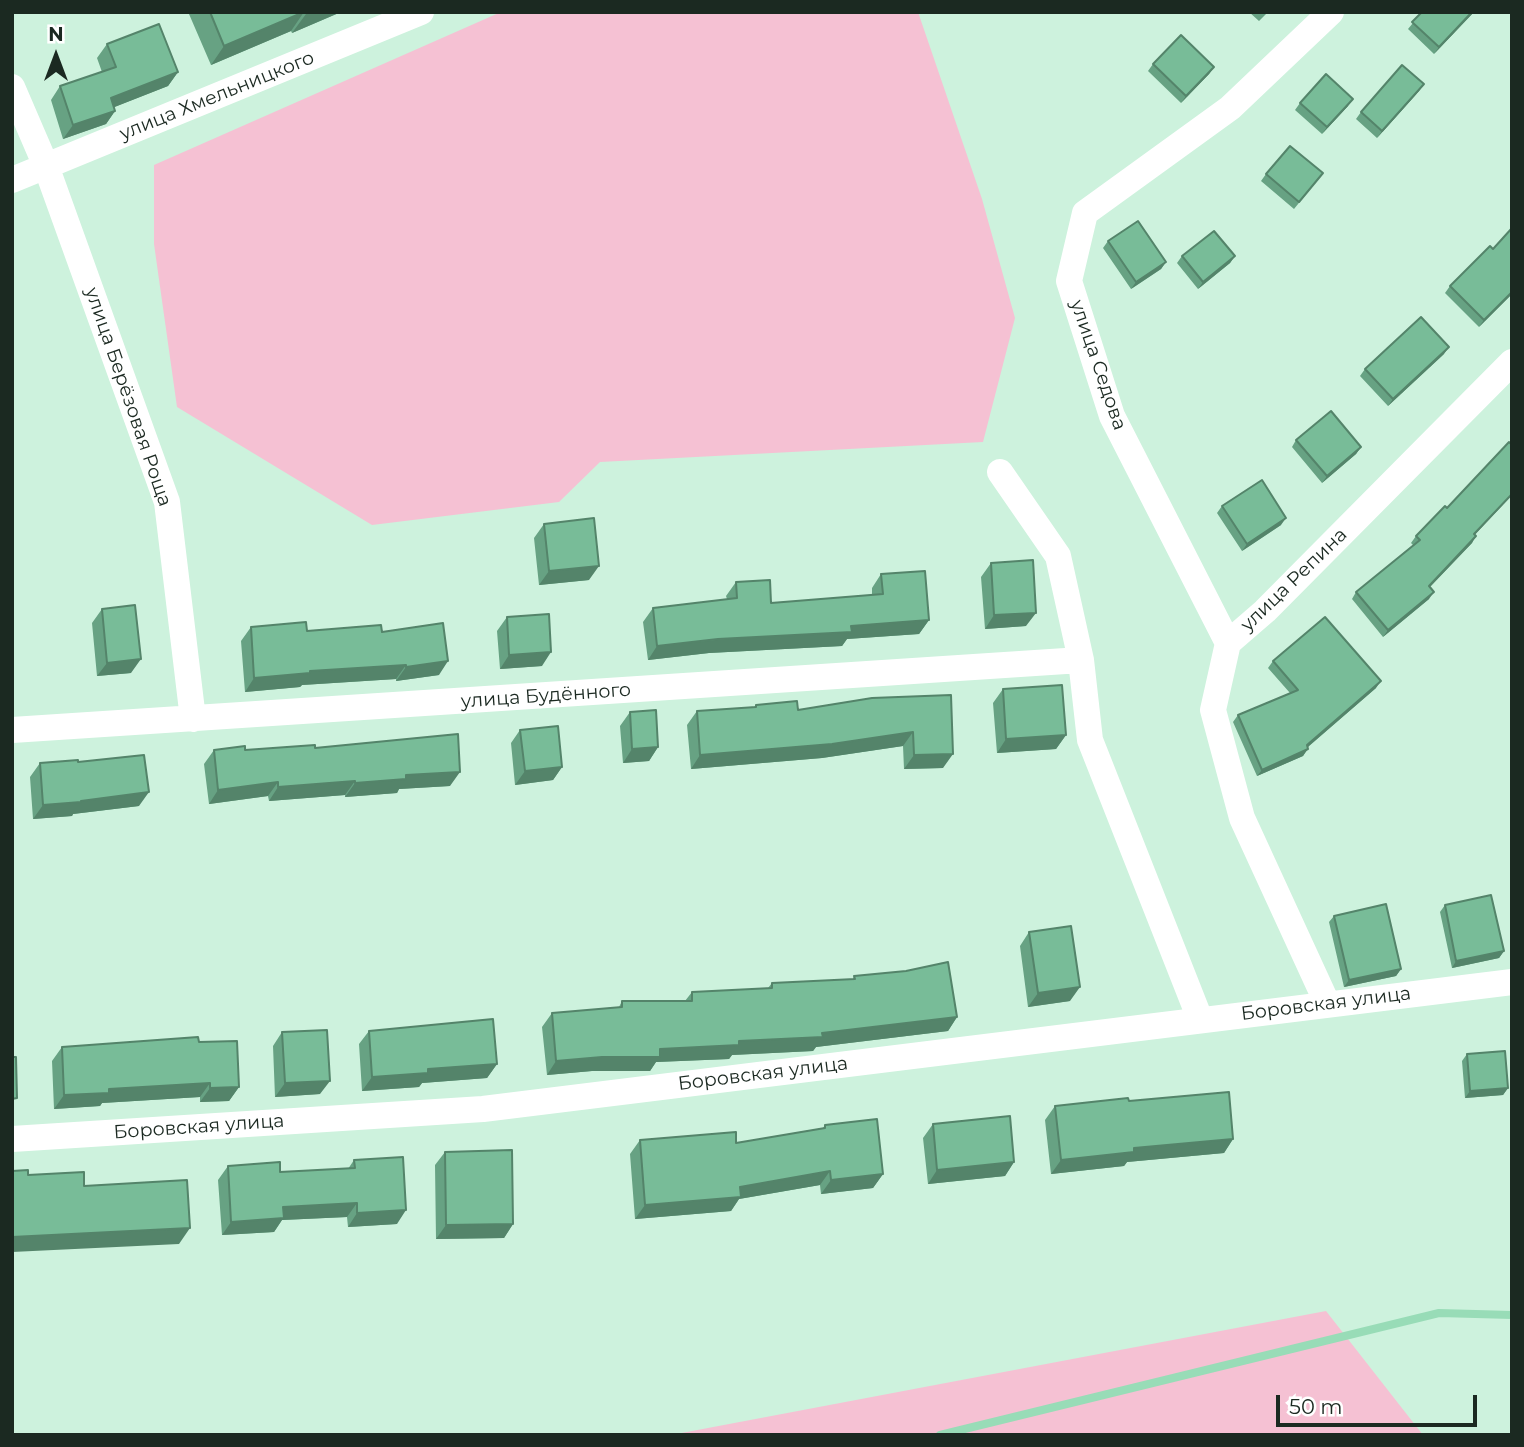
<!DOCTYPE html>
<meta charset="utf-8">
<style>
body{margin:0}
#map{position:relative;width:1524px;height:1447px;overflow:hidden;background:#cdf2dd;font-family:Montserrat,sans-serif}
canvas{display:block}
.frame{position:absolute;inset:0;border:14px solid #1b2921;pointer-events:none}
.north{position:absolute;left:21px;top:21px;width:70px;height:70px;-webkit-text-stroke:5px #fff;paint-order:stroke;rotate:0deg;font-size:19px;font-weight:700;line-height:28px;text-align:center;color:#1b2921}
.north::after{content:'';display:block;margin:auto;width:24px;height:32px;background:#1b2921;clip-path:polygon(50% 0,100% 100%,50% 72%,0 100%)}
.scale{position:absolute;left:1276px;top:1395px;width:201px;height:32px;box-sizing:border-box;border:4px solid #1b2921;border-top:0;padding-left:9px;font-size:21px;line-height:24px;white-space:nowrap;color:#1b2921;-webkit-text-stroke:5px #fff;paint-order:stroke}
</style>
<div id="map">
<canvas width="1524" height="1447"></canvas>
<div class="frame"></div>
<div class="north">N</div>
<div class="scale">50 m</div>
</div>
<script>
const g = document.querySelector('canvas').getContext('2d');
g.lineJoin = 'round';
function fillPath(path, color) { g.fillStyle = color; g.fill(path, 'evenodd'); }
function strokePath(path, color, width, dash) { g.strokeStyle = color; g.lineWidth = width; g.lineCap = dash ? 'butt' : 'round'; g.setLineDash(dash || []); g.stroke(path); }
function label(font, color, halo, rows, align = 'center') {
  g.font = font + ' Montserrat,sans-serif'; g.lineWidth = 5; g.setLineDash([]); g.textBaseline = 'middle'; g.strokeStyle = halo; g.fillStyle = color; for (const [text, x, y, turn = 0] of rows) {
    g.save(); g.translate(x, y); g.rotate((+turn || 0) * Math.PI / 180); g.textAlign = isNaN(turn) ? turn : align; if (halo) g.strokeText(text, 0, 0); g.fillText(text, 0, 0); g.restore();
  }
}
const green = new Path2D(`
 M501,12H918L982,199L1015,318L983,442L600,462L559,502L372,525L177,407L154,244V165Z
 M1326,1311L1423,1435H671Z`);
const stream = new Path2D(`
 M940,1435L1439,1313L1512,1315`);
const minor = new Path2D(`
 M12,87L46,166L167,502L193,719
 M12,180L421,12
 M1000,472L1058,556L1081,660L1090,740L1200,1019
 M1228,643L1112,416L1069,281L1085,213L1230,108L1331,12
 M12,730L1081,660
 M1327,1003L1242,818L1213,710L1228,643L1265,611L1512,362
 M12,1139L483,1109L1512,982`);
const wall = new Path2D(`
 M190,12H341L292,33L291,31L211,65L189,14Z
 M1249,12H1268L1259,21Z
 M1422,12H1474L1434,54L1408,29Z
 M107,44L178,72L168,86L114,107L115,111L106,124L63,139L51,100L60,86L102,72L97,58Z
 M1153,64L1214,67L1209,74L1181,103L1148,71Z
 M1419,91L1377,138L1356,119L1361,112Z
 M1300,103L1348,106L1322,134L1295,110Z
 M1323,173L1294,209L1261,181L1266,174Z
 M1512,228V294L1479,327L1445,293L1450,286L1493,249Z
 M1108,241L1166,262L1161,269L1131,289L1103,248Z
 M1182,256H1235L1230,263L1198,289L1177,263Z
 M1444,354L1388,406L1360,376L1365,369Z
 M1296,440L1361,447L1356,454L1322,483L1292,447Z
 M1222,506L1281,525L1242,551L1217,513Z
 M544,524L589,580L539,585L534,538Z
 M1475,535L1472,543L1430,587L1429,599L1383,637L1352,599L1356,592L1413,545L1411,543L1416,536Z
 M991,563L1026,626L985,629L981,577Z
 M881,574L929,620L919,634L847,639L842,646L709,653L648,660L643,622L653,608L727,599L726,596L736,582L771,603L872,595V588Z
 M102,609L131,673L97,676L92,623Z
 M507,617L542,666L500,669L497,631Z
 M251,627L307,631L382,632L439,675L396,681V679L302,685L300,687L245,692L241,641Z
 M1273,661L1376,688L1308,747L1303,756L1257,776L1233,722L1238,715L1290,693L1268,668Z
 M1003,689L1066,735L1056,749L997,753L993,703Z
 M951,695L943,768L904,769L903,746L822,758L691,769L687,725L697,711L754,707L756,705L798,710Z
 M630,712L658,747L649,761L623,763L620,726Z
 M520,730L562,767L553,780L515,785L511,743Z
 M315,748L450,786L399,789L397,793L345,797V795L269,801L268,796L209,804L204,764L214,750H245Z
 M78,762L139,806L73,814L72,816L33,819L30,777L40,763Z
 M1445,905L1504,951L1499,958L1452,968L1440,912Z
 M1334,916L1401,969L1396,976L1344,987L1329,922Z
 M1029,932L1070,1001L1028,1007L1020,946Z
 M854,976L957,1017L948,1031L816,1047L813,1051L732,1055L729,1059L656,1062L650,1071H592L547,1075L542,1027L552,1013L619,1007L622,1001H685L692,992L768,988L772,983L853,979Z
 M369,1031L497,1064L487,1078L422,1083L419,1087L362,1091L359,1044Z
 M282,1032L320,1094L275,1097L273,1046Z
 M199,1042L239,1087L229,1101L200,1102V1097L102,1103L100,1106L54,1109L52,1061L62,1047Z
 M1467,1054L1508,1088L1503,1095L1465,1098L1462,1061Z
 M1129,1101L1233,1139L1224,1153L1127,1162L1124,1166L1051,1174L1045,1120L1055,1106Z
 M933,1124L1014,1162L1005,1176L928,1184L923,1138Z
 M825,1125L883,1174L873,1188L821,1194L820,1185L739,1199L731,1211L635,1219L630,1154L640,1140L736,1143L823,1128Z
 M445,1152L513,1224L504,1238L436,1239L435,1165Z
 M354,1160L397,1224L348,1227L347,1217L282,1220L274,1232L222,1235L218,1180L228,1166L280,1172L348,1169Z`);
const shadedWall = new Path2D(`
 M304,12L291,31L211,65L224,46Z
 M310,12H341L292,33L306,14Z
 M1472,12H1474L1434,54L1439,47Z
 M1214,67L1209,74L1181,103L1186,96Z
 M178,72L168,86L102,112L111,98Z
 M1424,84L1419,91L1377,138L1382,131Z
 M1353,99L1348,106L1322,134L1327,127Z
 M115,111L106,124L63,139L73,125Z
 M1235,256L1230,263L1198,289L1203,282Z
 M1166,262L1161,269L1131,289L1136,282Z
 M1512,292V294L1479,327L1484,320Z
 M1449,347L1444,354L1388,406L1393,399Z
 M1361,447L1356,454L1322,483L1327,476Z
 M1512,494V495L1469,541L1474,534Z
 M1286,518L1281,525L1242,551L1247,544Z
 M1476,536L1472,543L1424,593L1429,586Z
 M599,566L589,580L539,585L549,571Z
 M1434,592L1429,599L1383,637L1388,630Z
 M1036,613L1026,626L985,629L994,615Z
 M929,620L919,634L847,639L842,646L709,653L648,660L657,646L851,626Z
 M551,652L542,666L500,669L509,655Z
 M141,659L131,673L97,676L107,663Z
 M448,661L439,675L396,681L406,667Z
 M406,665L396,679L302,685L300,687L245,692L254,678L310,671Z
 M1381,681L1376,688L1303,751L1308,749L1303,756L1257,776L1262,770L1307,745Z
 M913,732L903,746L822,758L691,769L700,755Z
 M1066,735L1056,749L997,753L1006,739Z
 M658,747L649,761L623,763L632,749Z
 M953,754L943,768L904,769L914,755Z
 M562,767L553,780L515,785L525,771Z
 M460,772L450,786L399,789L397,793L345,797L355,783L406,775Z
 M355,781L345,795L269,801L278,787Z
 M278,782L268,796L209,804L218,790Z
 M149,792L139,806L73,814L72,816L33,819L43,805Z
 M1504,951L1499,958L1452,968L1456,961Z
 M1401,969L1396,976L1344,987L1349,980Z
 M1080,987L1070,1001L1028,1007L1038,993Z
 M957,1017L948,1031L816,1047L813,1051L732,1055L729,1059L656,1062L650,1071H592L547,1075L556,1061L660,1049L822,1033Z
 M497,1064L487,1078L422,1083L419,1087L362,1091L372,1077L428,1069Z
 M330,1081L320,1094L275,1097L285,1083Z
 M210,1083L200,1097L102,1103L100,1106L54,1109L64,1095L109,1089Z
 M239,1087L229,1101L200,1102L210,1088Z
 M1508,1088L1503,1095L1465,1098L1470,1091Z
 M1233,1139L1224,1153L1127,1162L1124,1166L1051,1174L1061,1160L1134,1148Z
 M1014,1162L1005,1176L928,1184L937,1170Z
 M830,1171L820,1185L739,1199L731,1211L635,1219L645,1205L740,1187Z
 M883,1174L873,1188L821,1194L831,1180Z
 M357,1203L347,1217L282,1220L274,1232L222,1235L231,1222L283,1207Z
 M406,1210L397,1224L348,1227L357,1213Z
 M513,1224L504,1238L436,1239L446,1225Z
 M190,1228L179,1244L12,1252V1237Z`);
const building = new Path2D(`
 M210,12H304L224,46Z
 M1422,12H1472L1439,47L1412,22Z
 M159,24L178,72L111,98L115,111L73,125L60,86L116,67L107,44Z
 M1181,35L1214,67L1186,96L1153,64Z
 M1402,65L1424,84L1382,131L1361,112Z
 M1326,74L1353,99L1327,127L1300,103Z
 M1290,146L1323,173L1299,202L1266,174Z
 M1138,221L1166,262L1136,282L1108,241Z
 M1512,228V292L1484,320L1450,286L1490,246L1493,249Z
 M1214,231L1235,256L1203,282L1182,256Z
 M1421,317L1449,347L1393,399L1365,369Z
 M1331,411L1361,447L1327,476L1296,440Z
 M1509,442L1512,445V494L1474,534L1476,536L1429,586L1434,592L1388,630L1356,592L1420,540L1416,536L1445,506L1447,508Z
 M1262,480L1286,518L1247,544L1222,506Z
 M594,518L599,566L549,571L544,524Z
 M1033,560L1036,613L994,615L991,563Z
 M925,571L929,620L851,626L852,632L718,639L657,646L653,608L737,598L736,582L770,580L771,603L883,594L881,574Z
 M135,605L141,659L107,663L102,609Z
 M549,614L551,652L509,655L507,617Z
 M1325,617L1381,681L1307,745L1308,749L1262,770L1238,715L1298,690L1273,661Z
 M306,622L307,631L381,625L382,632L443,623L448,661L406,667V665L310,671V673L254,678L251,627Z
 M1062,685L1066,735L1006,739L1003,689Z
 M951,695L953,754L914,755L913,732L832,744L700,755L697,711L756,707V705L797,701L798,710L872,698Z
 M656,710L658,747L632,749L630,712Z
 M558,726L562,767L525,771L520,730Z
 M458,734L460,772L406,775V779L355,783V781L278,787V782L218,790L214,750L245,746V750L315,745V748Z
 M144,755L149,792L81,801V802L43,805L40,763L78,760V762Z
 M1491,895L1504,951L1456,961L1445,905Z
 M1386,904L1401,969L1349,980L1334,916Z
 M1071,926L1080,987L1038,993L1029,932Z
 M948,962L957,1017L822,1033L823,1037L739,1041V1045L660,1049V1057H602L556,1061L552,1013L622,1007V1001H692V992L772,988V983L855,979L854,976L906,971Z
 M493,1019L497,1064L428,1069V1073L372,1077L369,1031Z
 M327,1030L330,1081L285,1083L282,1032Z
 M198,1037L199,1042L237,1041L239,1087L210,1088V1083L109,1089V1093L64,1095L62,1047Z
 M1505,1051L1508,1088L1470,1091L1467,1054Z
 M12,1057H16L17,1098L12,1099Z
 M1229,1092L1233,1139L1134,1148V1152L1061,1160L1055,1106L1128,1098L1129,1101Z
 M1010,1116L1014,1162L937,1170L933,1124Z
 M877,1119L883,1174L831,1180L830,1171L740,1187L741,1197L645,1205L640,1140L736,1132V1143L825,1128V1125Z
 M512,1150L513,1224L446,1225L445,1152Z
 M403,1157L406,1210L357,1213V1203L283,1207L284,1218L231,1222L228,1166L280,1162V1172L355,1168L354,1160Z
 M28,1170V1175L84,1172V1186L187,1180L190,1228L12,1237V1171Z`);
const streetNames = [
 ["улица Хмельницкого",217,96,-22],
 ["улица Седова",1098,365,71],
 ["улица Берёзовая Роща",128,397,71],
 ["улица Репина",1294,580,-44],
 ["улица Будённого",546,696,-4],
 ["Боровская улица",1326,1004,-7],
 ["Боровская улица",763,1074,-7],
 ["Боровская улица",199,1127,-4]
];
fillPath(green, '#f5c1d3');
strokePath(stream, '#98dcb7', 8);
strokePath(minor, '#fff', 26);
fillPath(wall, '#67a283');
fillPath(shadedWall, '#54846a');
fillPath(building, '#78bc98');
strokePath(building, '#54846a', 2);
label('19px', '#1b2921', '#fff', streetNames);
</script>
